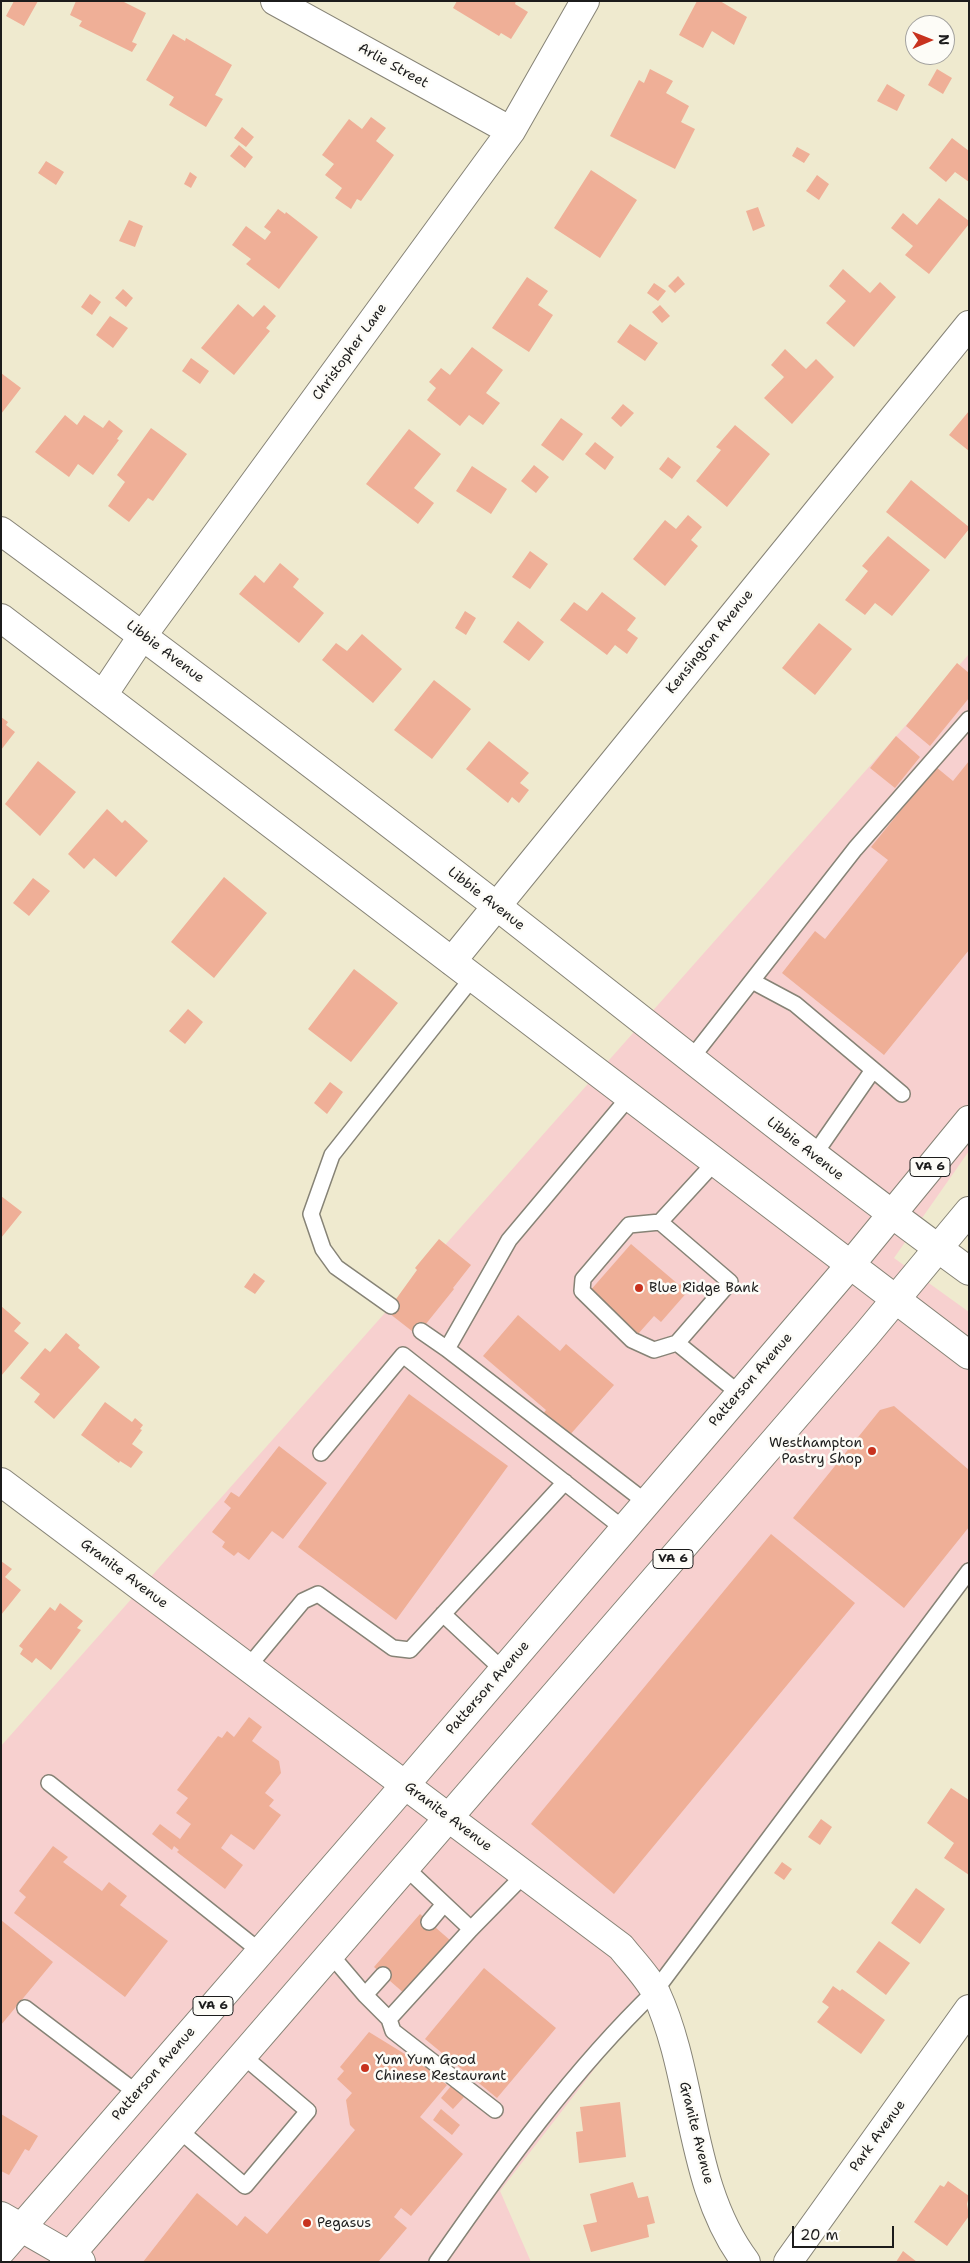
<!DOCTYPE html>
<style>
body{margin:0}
#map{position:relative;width:970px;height:2263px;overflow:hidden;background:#efeacf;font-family:"Shantell Sans",sans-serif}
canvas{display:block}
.frame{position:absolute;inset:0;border:2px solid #1c1c1c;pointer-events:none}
.north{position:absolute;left:905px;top:15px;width:50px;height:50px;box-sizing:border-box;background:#fdfcf7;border:1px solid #a3a29f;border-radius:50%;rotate:89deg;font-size:14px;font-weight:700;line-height:20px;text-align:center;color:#1c1c1c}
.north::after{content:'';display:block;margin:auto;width:18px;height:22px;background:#c8321e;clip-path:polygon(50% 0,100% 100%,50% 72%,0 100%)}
.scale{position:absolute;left:792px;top:2226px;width:102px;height:22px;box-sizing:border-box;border:2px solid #1c1c1c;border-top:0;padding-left:6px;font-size:15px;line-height:18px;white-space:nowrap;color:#1c1c1c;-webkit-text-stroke:4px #fdfcf7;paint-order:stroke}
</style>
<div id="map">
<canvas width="970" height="2263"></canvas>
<div class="frame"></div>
<div class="north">N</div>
<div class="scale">20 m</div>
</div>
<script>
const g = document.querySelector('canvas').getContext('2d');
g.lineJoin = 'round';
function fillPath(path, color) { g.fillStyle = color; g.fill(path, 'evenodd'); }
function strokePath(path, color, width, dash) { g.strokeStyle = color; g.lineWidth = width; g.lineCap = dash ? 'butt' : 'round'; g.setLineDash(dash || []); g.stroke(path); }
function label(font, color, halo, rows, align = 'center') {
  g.font = font + ' "Shantell Sans",sans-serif'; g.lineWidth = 5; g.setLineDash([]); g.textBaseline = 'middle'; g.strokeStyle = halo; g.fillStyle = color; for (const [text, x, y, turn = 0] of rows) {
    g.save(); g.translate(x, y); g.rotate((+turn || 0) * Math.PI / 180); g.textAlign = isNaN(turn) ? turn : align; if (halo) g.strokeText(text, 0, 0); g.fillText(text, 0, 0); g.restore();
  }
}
const built = new Path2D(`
 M969,654V1151L894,1258L969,1312V1585L500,2191L531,2262H1V1746Z`);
const building = new Path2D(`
 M14,1H38L24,26L6,16Z
 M76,1H122L146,13L132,42L137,44L132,52L79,26L82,21L70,15Z
 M457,1H516L515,4L528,12L511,39L501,33L499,36L453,8Z
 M697,1H720L747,17L734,45L712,31L703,48L679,35Z
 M173,34L185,41L186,38L232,65L215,95L223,99L206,127L169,105L174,97L146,80Z
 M650,69L673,81L666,93L689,106L681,122L695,129L675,169L610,136L639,80L644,83Z
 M937,69L952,78L943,94L928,85Z
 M887,84L905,95L897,111L877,101Z
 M371,117L386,128L376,141L394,155L361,201L357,199L351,209L335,198L342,188L325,175L334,164L322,155L349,119L362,129Z
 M242,127L254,137L246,147L234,138Z
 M952,138L969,151V182L955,172L946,182L929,168Z
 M239,145L253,157L245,168L230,156Z
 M797,147L810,154L804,163L792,156Z
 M46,161L64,172L56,185L38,173Z
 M591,170L637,200L600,258L554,228Z
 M190,172L197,177L191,188L184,184Z
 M817,175L829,184L819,200L806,191Z
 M939,198L969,221V224L929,274L905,255L913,246L891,228L903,213L917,225Z
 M758,207L765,226L753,231L746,211Z
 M278,209L285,214L286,212L318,237L279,289L246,264L251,259L232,245L246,226L265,240L271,232L264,227Z
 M129,220L143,226L135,247L119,241Z
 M843,269L870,293L880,282L896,297L854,347L826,323L846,301L829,286Z
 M678,276L685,284L675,293L668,286Z
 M527,277L548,291L538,305L553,315L529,352L492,328Z
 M654,283L666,291L658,301L647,293Z
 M123,289L133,298L126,307L115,298Z
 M90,294L101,302L92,315L81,307Z
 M238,304L253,317L264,305L276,316L266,328L270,331L234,375L201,348Z
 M660,305L670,316L662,323L652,312Z
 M110,316L128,328L113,348L96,335Z
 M630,324L658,343L645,361L617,342Z
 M472,347L503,370L486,393L500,403L483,425L469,415L460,426L427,400L436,388L429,382L441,368L450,375Z
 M785,349L806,369L816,359L834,377L792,424L764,398L784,377L771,365Z
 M191,358L209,371L200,384L182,371Z
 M1,373L21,388L1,414Z
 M623,404L634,413L621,427L611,418Z
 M969,411V451L949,435Z
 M65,415L77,425L84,415L103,428L109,420L123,431L117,439L119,440L93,475L78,464L69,477L35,452Z
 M561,418L583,434L563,461L541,445Z
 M735,425L770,454L727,507L696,481L721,450L716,447Z
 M151,428L187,454L153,501L148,498L129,522L108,506L125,482L117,475Z
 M409,429L441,454L414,488L434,503L418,524L366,484Z
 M595,442L614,457L605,470L585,454Z
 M668,457L681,467L672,479L659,469Z
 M534,465L549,477L536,493L521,481Z
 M472,466L507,489L491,514L456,491Z
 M911,480L969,527V529L945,559L886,512Z
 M688,515L702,527L691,540L698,546L665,586L633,559L665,520L676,529Z
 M888,536L930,570L892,616L875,603L865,615L845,600L868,571L862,566Z
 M530,551L548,564L530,589L512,577Z
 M280,563L299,579L293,587L324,613L299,643L239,594L255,575L264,583Z
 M602,592L636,618L627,630L638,638L627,654L615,645L607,655L560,620L574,602L587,611Z
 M465,611L476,618L466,635L455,628Z
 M518,621L544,642L529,661L503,642Z
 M819,623L852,649L815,695L782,668Z
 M362,634L402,669L373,703L322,660L336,643L347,651Z
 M957,663L969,673V698L930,746L906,726Z
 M434,680L471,709L432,759L394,730Z
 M1,717L8,722L6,725L15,732L1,750Z
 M896,736L920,757L895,788L870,768Z
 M489,741L529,773L520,783L529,790L519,803L512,797L508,803L466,769Z
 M38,761L76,792L40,836L5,804Z
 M969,761V950L884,1055L782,973L815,931L825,939L888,860L871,847L936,767L953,781Z
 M107,809L122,823L125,820L148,841L116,877L94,858L84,869L68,854Z
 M224,877L267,913L214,978L171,942Z
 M33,878L50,891L29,916L13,903Z
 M354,969L398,1003L351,1062L308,1029Z
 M188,1009L203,1022L185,1044L169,1031Z
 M330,1082L343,1092L327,1114L314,1103Z
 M1,1196L22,1212L1,1238Z
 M439,1239L471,1265L453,1288L454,1289L417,1335L385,1310L391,1306L417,1270L415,1268Z
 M631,1244L679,1285L681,1283L689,1290L661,1322L654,1316L638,1334L589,1292Z
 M254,1273L265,1281L255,1294L244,1287Z
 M1,1306L21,1323L14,1331L29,1343L1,1376Z
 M518,1315L560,1351L566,1344L614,1385L561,1445L535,1424L546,1410L483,1356Z
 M66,1333L80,1345L78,1348L100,1367L54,1419L34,1402L40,1394L20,1378L45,1348L50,1352Z
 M409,1394L508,1466L396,1620L298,1547Z
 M105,1402L132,1422L135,1418L143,1425L140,1429L142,1430L132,1444L143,1452L131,1468L120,1461L119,1463L81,1435Z
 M894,1406L969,1470V1527L904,1608L793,1518L880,1410Z
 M279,1446L327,1483L283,1539L272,1531L249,1560L238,1552L234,1556L222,1547L225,1542L212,1532L231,1508L224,1502L231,1492L239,1497Z
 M771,1534L855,1603L614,1894L531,1824Z
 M1,1561L12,1569L5,1577L21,1590L1,1615Z
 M60,1603L83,1621L77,1628L81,1630L51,1670L36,1658L32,1663L20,1654L23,1649L19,1646L50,1607L55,1611Z
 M249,1717L262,1727L252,1741L279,1761L281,1773L265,1793L274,1800L269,1806L281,1815L254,1850L231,1834L221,1848L243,1865L225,1889L177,1852L179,1850L174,1846L172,1850L152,1834L160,1824L180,1839L191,1824L176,1813L188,1798L177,1790L218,1736L222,1738L227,1731L234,1737Z
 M951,1788L969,1800V1875L944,1858L954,1843L927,1823Z
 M821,1819L832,1827L820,1845L808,1837Z
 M53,1846L68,1857L63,1862L102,1891L109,1882L127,1896L120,1905L168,1941L125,1997L14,1913L26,1897L19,1891Z
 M782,1862L792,1869L784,1880L774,1873Z
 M916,1888L945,1909L920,1944L891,1923Z
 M420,1914L451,1941L405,1994L374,1967Z
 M1,1920L53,1962L1,2025Z
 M879,1941L910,1963L886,1995L856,1972Z
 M484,1968L556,2028L497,2098L425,2039Z
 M833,1986L840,1991L842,1989L885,2020L861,2054L817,2022L829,2007L822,2002Z
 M369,2032L426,2067L447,2085L420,2117L463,2154L411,2216L401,2208L394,2217L407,2228L378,2262H143L197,2193L237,2226L245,2216L267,2234L355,2130L350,2125L346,2100L352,2093L337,2079L344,2071L340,2067Z
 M451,2086L464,2097L453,2109L441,2098Z
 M620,2102L626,2157L579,2163L576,2132L583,2131L580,2107Z
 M441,2109L460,2125L452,2135L433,2120Z
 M1,2114L38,2136L29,2151L25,2149L9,2175L1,2171Z
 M948,2181L969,2196L967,2204L969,2216L947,2246L914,2222L940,2185L944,2187Z
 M633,2182L638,2198L648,2196L655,2223L647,2225L649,2237L591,2252L583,2225L597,2222L590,2194Z
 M903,2251L917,2262H896Z`);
const lane = new Path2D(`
 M752,981L795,1004L902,1094
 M690,1060L855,849L969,719
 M814,1155L873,1070
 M716,1161L660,1222L730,1282L677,1343L740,1394
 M660,1222L629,1225L583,1279L582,1291L632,1340L654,1350L677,1343
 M391,1306L336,1267L323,1249L311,1214L332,1155L473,977
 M421,1331L447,1349L647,1503
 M447,1349L509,1240L630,1096
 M321,1453L403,1355L624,1529
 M443,1614L503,1670
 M248,1667L303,1601L318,1594L393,1648L410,1650L565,1482
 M49,1783L261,1952
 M406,1868L471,1929
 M429,1922L444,1904
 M331,1955L365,1995L389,2019L471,1929L524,1875
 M365,1995L383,1975
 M25,2008L137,2093
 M389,2019L393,2031L495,2110
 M179,2130L245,2186L308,2111L243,2056
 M437,2262C503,2167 572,2071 655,1991L969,1571`);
const street = new Path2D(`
 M275,1L511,131
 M103,695L143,635L511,131L585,1
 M452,961L969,325
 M1,1482L621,1947C632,1961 648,1977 656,1993C695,2077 688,2186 746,2262
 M1,2216L81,2262
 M788,2262L969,2009`);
const secondary = new Path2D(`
 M1,531C167,653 331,778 494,904C652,1027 807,1153 969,1271
 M1,618L969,1355`);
const primary = new Path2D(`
 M1,2251L405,1785L851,1264L969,1120
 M64,2262L866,1335L969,1211`);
const markers = [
 [639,1288,5,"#c8321e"],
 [872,1451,5,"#c8321e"],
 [365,2068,5,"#c8321e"],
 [307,2223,5,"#c8321e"]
];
const shields = [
 [930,1167,40],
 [673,1559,40],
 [213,2006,40]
];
const shieldNames = [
 ["VA 6",930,1167],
 ["VA 6",673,1559],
 ["VA 6",213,2006]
];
const streetNames = [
 ["Arlie Street",393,66,29],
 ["Christopher Lane",350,352,-54],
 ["Kensington Avenue",710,642,-51],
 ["Libbie Avenue",165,652,37],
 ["Libbie Avenue",486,899,38],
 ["Libbie Avenue",805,1149,38],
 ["Patterson Avenue",751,1380,-49],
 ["Granite Avenue",124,1574,37],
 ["Patterson Avenue",488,1688,-49],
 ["Granite Avenue",448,1817,37],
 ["Patterson Avenue",154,2074,-49],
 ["Granite Avenue",696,2133,76],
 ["Park Avenue",878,2136,-54]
];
const poiNames = [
 ["Blue Ridge Bank",649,1288],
 ["Westhampton",862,1443,"right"],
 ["Pastry Shop",862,1459,"right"],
 ["Yum Yum Good",375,2060],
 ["Chinese Restaurant",375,2076],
 ["Pegasus",317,2223]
];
fillPath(built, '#f7d0cf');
fillPath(building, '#efaf97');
strokePath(lane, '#868376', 18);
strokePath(street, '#868376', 30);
strokePath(secondary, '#868376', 30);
strokePath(primary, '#868376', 30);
strokePath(lane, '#fff', 15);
strokePath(street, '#fff', 28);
strokePath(secondary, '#fff', 28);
strokePath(primary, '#fff', 28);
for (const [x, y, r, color] of markers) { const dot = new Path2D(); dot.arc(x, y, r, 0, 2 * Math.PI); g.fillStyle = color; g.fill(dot); strokePath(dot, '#fdfcf7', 2); }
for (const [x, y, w] of shields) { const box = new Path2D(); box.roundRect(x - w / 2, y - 9.5, w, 19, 4); g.fillStyle = '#fdfcf7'; g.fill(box); strokePath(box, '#1c1c1c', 1); }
label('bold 12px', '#1c1c1c', null, shieldNames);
label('14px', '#1c1c1c', '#fdfcf7', streetNames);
label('14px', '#1c1c1c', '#fdfcf7', poiNames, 'left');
</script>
